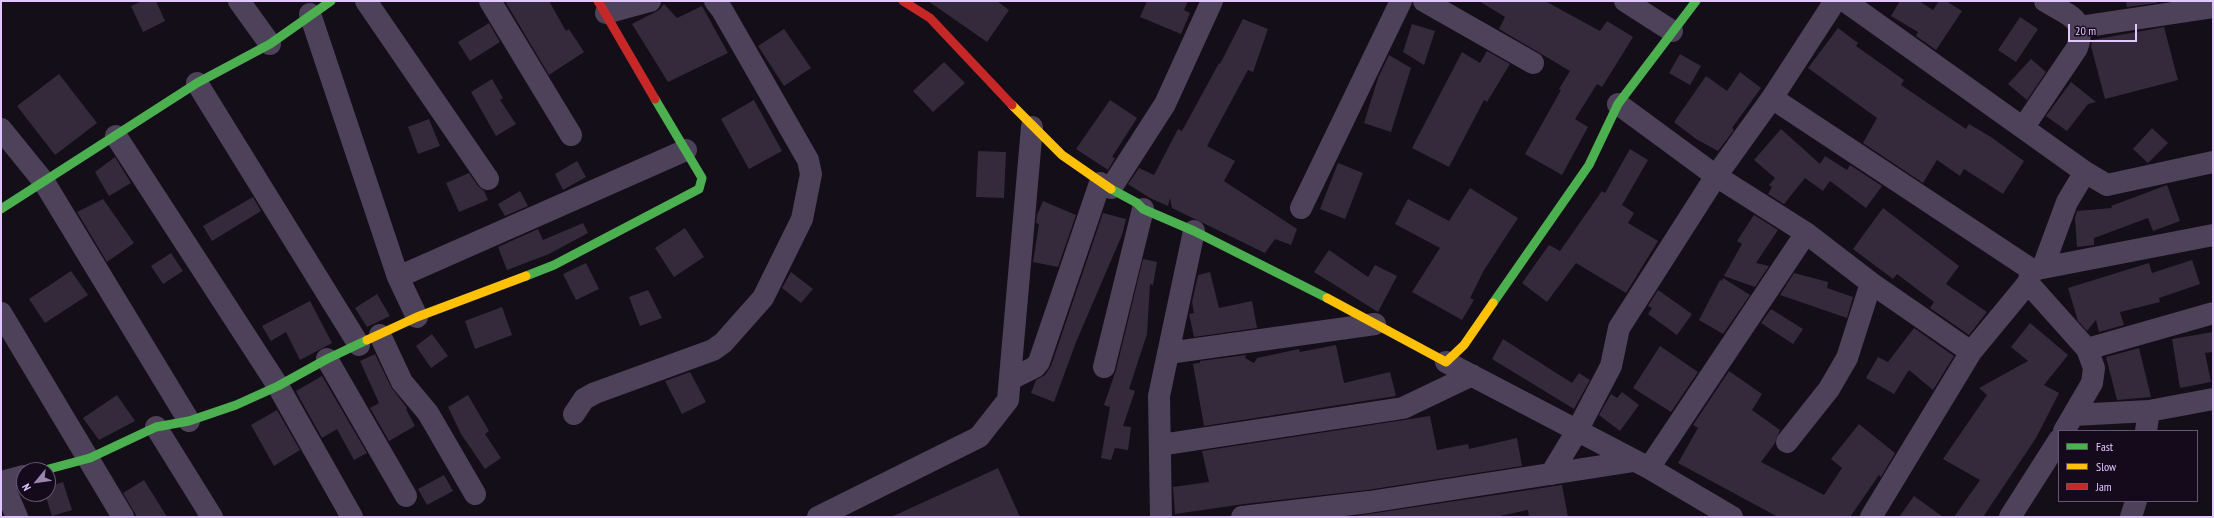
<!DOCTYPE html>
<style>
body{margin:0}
#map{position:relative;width:2214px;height:518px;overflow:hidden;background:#130e18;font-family:"PT Sans Narrow",sans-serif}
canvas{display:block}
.frame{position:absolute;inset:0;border:2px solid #e3c5ff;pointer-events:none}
.legend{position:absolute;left:2058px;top:430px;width:140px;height:72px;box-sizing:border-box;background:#140a1c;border:1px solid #675577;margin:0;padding:5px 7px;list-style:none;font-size:12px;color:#e3c5ff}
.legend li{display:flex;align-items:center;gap:8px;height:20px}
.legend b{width:20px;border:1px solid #675577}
.north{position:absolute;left:16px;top:462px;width:40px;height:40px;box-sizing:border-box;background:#140a1c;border:1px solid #675577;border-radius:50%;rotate:241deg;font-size:11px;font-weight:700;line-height:16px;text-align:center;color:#e3c5ff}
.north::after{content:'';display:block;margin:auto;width:14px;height:18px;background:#9a85ae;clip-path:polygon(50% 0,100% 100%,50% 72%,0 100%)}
.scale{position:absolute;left:2068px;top:24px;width:69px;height:18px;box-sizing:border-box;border:2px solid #e3c5ff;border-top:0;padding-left:5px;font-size:12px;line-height:14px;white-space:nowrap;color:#e3c5ff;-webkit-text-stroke:3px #140a1c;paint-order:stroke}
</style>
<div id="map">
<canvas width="2214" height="518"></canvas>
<div class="frame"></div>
<ul class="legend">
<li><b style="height:5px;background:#4caf50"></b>Fast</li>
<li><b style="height:5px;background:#ffc107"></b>Slow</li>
<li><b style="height:5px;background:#c62828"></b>Jam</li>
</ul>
<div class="north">N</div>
<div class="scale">20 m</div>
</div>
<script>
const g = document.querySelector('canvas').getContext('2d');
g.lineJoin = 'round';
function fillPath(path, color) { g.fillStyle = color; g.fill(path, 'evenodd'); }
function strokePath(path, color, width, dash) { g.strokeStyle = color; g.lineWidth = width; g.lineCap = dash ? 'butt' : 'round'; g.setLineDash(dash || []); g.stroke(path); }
const building = new Path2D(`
 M142,1H156L165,21L143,32L131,6Z
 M505,1H549L566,31L569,29L584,52L549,75Z
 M928,1H997L1009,10L987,42Z
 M1147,1H1188L1184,10L1190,13L1181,34L1140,17Z
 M1479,1H1545L1600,31L1607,21L1633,37L1602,87L1597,84L1575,119L1588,127L1562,175L1525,154L1561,90L1559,89L1570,71L1499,29L1505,17Z
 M1900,1H1919L1933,10L1939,1H1946L1962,11L1936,50L1916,36L1918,32L1891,16Z
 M2126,1H2157V3L2127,7Z
 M664,4L677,18L702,6L728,53L668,82L632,24L659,10Z
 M2020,17L2038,29L2016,62L1998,50Z
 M1243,19L1268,29L1253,72L1248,70L1207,146L1235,161L1224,181L1297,229L1291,245L1275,239L1265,253L1172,208L1170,198L1168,206L1150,198L1128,184L1139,168L1154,175L1178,129L1182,131L1219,63L1220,64Z
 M489,23L500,42L470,61L458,42Z
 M1412,24L1435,31L1424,65L1403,52Z
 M2164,27L2178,80L2105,99L2091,46L2092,40Z
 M1838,28L1858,43L1856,46L1904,80L1901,85L1966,129L1969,124L1991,137L2024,161L2003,194L1964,169L1960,176L1937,160L1923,183L1863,143L1877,118L1808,68Z
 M784,29L811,68L784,86L758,46Z
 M1487,51L1510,64L1487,102L1484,100L1449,167L1412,148L1462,52L1480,63Z
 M1680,54L1701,66L1690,85L1669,73Z
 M1389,55L1411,68L1391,132L1364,123L1378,78Z
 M2031,59L2046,72L2027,100L2008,84Z
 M944,62L965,83L933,112L913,91Z
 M1740,72L1761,88L1732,128L1734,130L1718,151L1696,139L1674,122L1706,76L1727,91Z
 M59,74L97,123L55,155L17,106Z
 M492,79L503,98L500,100L516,124L496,136L471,92Z
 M2071,82L2096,102L2088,104L2067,131L2046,116Z
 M754,100L782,151L749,169L721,119Z
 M1110,100L1137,118L1112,157L1115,158L1108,170L1076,149Z
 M429,119L440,146L418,154L408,127Z
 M2152,128L2168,143L2148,163L2133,149Z
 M1781,129L1820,164L1825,156L1847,170L1850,165L1882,186L1866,208L1830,181L1823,191L1805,178L1784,204L1768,194L1772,187L1769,185L1775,178L1754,160Z
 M1630,149L1648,160L1622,205L1634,213L1628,223L1658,241L1626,293L1576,263L1547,302L1522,283L1549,245L1560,251L1602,191L1605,193Z
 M978,151L1006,152L1004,198L976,197Z
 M115,157L131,183L109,196L95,172Z
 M577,161L586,177L563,190L555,174Z
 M1338,163L1363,173L1345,219L1320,209Z
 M469,173L478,186L484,191L488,200L459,212L446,183Z
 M2167,185L2180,221L2153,231L2148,218L2094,238V245L2077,247L2075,218L2077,211L2112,208L2111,206Z
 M1470,188L1518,218L1484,270L1470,298L1474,300L1462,320L1412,292L1440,248L1395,224L1408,199L1449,221Z
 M520,191L528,206L505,216L498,204Z
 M253,197L261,211L212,241L203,226Z
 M103,199L134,243L107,262L77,212Z
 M1043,201L1076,215L1058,267L1033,262L1039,224L1036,223L1037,215Z
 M1883,208L1959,266L1946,284L1987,312L1969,335L1930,308L1934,302L1897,274L1893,279L1853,249Z
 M1103,213L1126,219L1122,235L1076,342L1054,402L1031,393L1036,380L1045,375L1051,366Z
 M1754,215L1778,230L1756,263L1769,266L1755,287L1724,276L1742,244L1737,241Z
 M583,223L588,233L549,254L507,270L498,247L538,229L543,240Z
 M685,228L704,257L674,277L655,248Z
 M1329,250L1368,277L1375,265L1397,276L1378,312L1314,272Z
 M171,253L183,271L163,284L151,266Z
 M1143,259L1157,262L1153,285L1150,284L1147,334L1129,389L1135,391L1123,426L1131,427L1128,450L1115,448L1111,460L1101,458L1110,407L1104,405L1116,370Z
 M2192,260L2200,284L2159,298L2160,302L2120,312L2124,325L2099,332L2096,320L2087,331L2078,321L2068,288L2149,263L2152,273Z
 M586,263L599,289L576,300L563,274Z
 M71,271L88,295L45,323L29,299Z
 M791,272L813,289L801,303L782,288Z
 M1210,272L1219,308L1252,301L1257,328L1194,337L1189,314L1194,313L1192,302L1198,275Z
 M1794,273L1828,282L1827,288L1853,297L1847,318L1780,295Z
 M1723,278L1750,295L1723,334L1699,320L1720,280L1722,281Z
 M648,290L662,318L640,326L629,297Z
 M1658,290L1692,314L1677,335L1648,314L1652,308L1648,306Z
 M377,294L390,316L367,327L355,308Z
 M310,301L332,343L300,360L286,332L271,341L262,326Z
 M502,307L512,335L475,349L465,321Z
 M1771,309L1803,329L1793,344L1761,323Z
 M2030,323L2068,355L2044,385L2059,393L2036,438L1983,517H1954L1980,480L1943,459L1987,395L1979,388L2028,361L2011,347Z
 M1914,328L1954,356L1933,390L1909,370L1894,394L1866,378L1878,357L1888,362Z
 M2213,332V352L2205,353L2211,382L2180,388L2172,339Z
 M432,334L448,356L431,368L416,346Z
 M1503,339L1572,383L1579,373L1590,380L1574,409L1492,359Z
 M1336,345L1344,383L1390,372L1396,396L1204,426L1193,364L1200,363V361L1246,355L1245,358L1254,363L1257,358L1299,349L1300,352Z
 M1660,346L1698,372L1671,412L1633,388Z
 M2139,348L2151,397L2117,400L2106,357Z
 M375,354L391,387L407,408L406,409L415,426L389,441L370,408L379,403L360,361Z
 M1729,371L1762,394L1752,410L1780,430L1775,443L1761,462L1824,495L1842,468L1831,459L1859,424L1895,453L1881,477L1879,475L1850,517H1778L1678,463L1698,428L1693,425Z
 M690,372L706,402L682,414L665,381Z
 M322,376L367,453L354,460L337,429L322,438L299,397L296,391Z
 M1622,392L1639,405L1620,431L1599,415L1611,394L1617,398Z
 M117,395L135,421L99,440L83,418Z
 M468,395L489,431L485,434L501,458L485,469L461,434L448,407Z
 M277,410L300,450L274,466L251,425Z
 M1430,416L1437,450L1468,444L1469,449L1517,438L1522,466L1367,490L1244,504L1175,514L1173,487L1209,482L1202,451Z
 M998,468L1020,517H891L972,480Z
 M444,475L453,491L427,505L418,489Z
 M144,480L167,517H137L123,493Z
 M63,482L72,510L52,516L45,494H48V487Z
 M1562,485L1568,517H1529L1528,510L1495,517H1349Z
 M1914,496L1943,517H1899Z`);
const street = new Path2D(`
 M239,1L270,44
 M366,1L488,179
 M490,1L571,135
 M1424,1L1533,63
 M1625,1L1672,31
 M1845,1L2085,172L2107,185L2213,162
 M606,13L650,1
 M310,14L398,277L417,317
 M2080,27L2213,7
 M197,83L359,345
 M1772,98L2032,270
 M1618,104L1716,176L1806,233L1871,283L1971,352
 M2023,128L2077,48C2088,18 2067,15 2045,1
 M1,129L44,182L189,421
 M116,136L278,386L352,517
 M1111,188L1165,104L1212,1
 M1301,208L1401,1
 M2043,267L2067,202L2085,172
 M398,277L686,150
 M2028,283L2087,349L2094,368L2092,383L2064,431
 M1,313L123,517
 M380,335L402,382L428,413L475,494
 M2087,349L2213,313
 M1168,353L1375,324
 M327,359L406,496
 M1446,362L1649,468L1732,517
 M1104,367L1143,209
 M1011,379L1035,367L1039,362L1100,183
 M574,414L584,399L595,393L713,350L723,343L763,298L802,219L811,174L808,160L722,10L715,1
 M2074,415L2149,411L2213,399
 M156,427L212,517
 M2146,431L2149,411
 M1787,442L1829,389L1847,358L1871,283
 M1160,445L1403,408L1472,375
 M1649,468L1806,233
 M1551,474L1577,431L1611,366L1619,328L1716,176L1772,98L1835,1
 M1,482L24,476
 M2,482L17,517
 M818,517L979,437L1008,400L1032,127
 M1161,517L1159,396L1194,231
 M1242,517L1369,502L1634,461
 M1871,517L1971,352L2028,283L2032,270L2213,235
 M2010,517L2059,440
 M2131,517L2136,501`);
const fast = new Path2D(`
 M1111,189L1137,203L1143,209L1194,231L1327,298
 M1,209L197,83L270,44L331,1
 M526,276L554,265L699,189L702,178L655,99
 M1493,303L1589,165L1618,104L1696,1
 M45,470L90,458L156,427L189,421L236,405L278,386L327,359L367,340`);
const slow = new Path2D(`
 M1012,105L1062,155L1111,189
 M1327,298L1446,362L1464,345L1493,303
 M367,340L417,317L526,276`);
const jam = new Path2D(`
 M598,1L655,99
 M903,1L930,18L1012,105`);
fillPath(building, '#342a3c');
strokePath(street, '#4d4259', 22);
strokePath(fast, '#4caf50', 9);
strokePath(slow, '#ffc107', 9);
strokePath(jam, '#c62828', 9);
</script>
